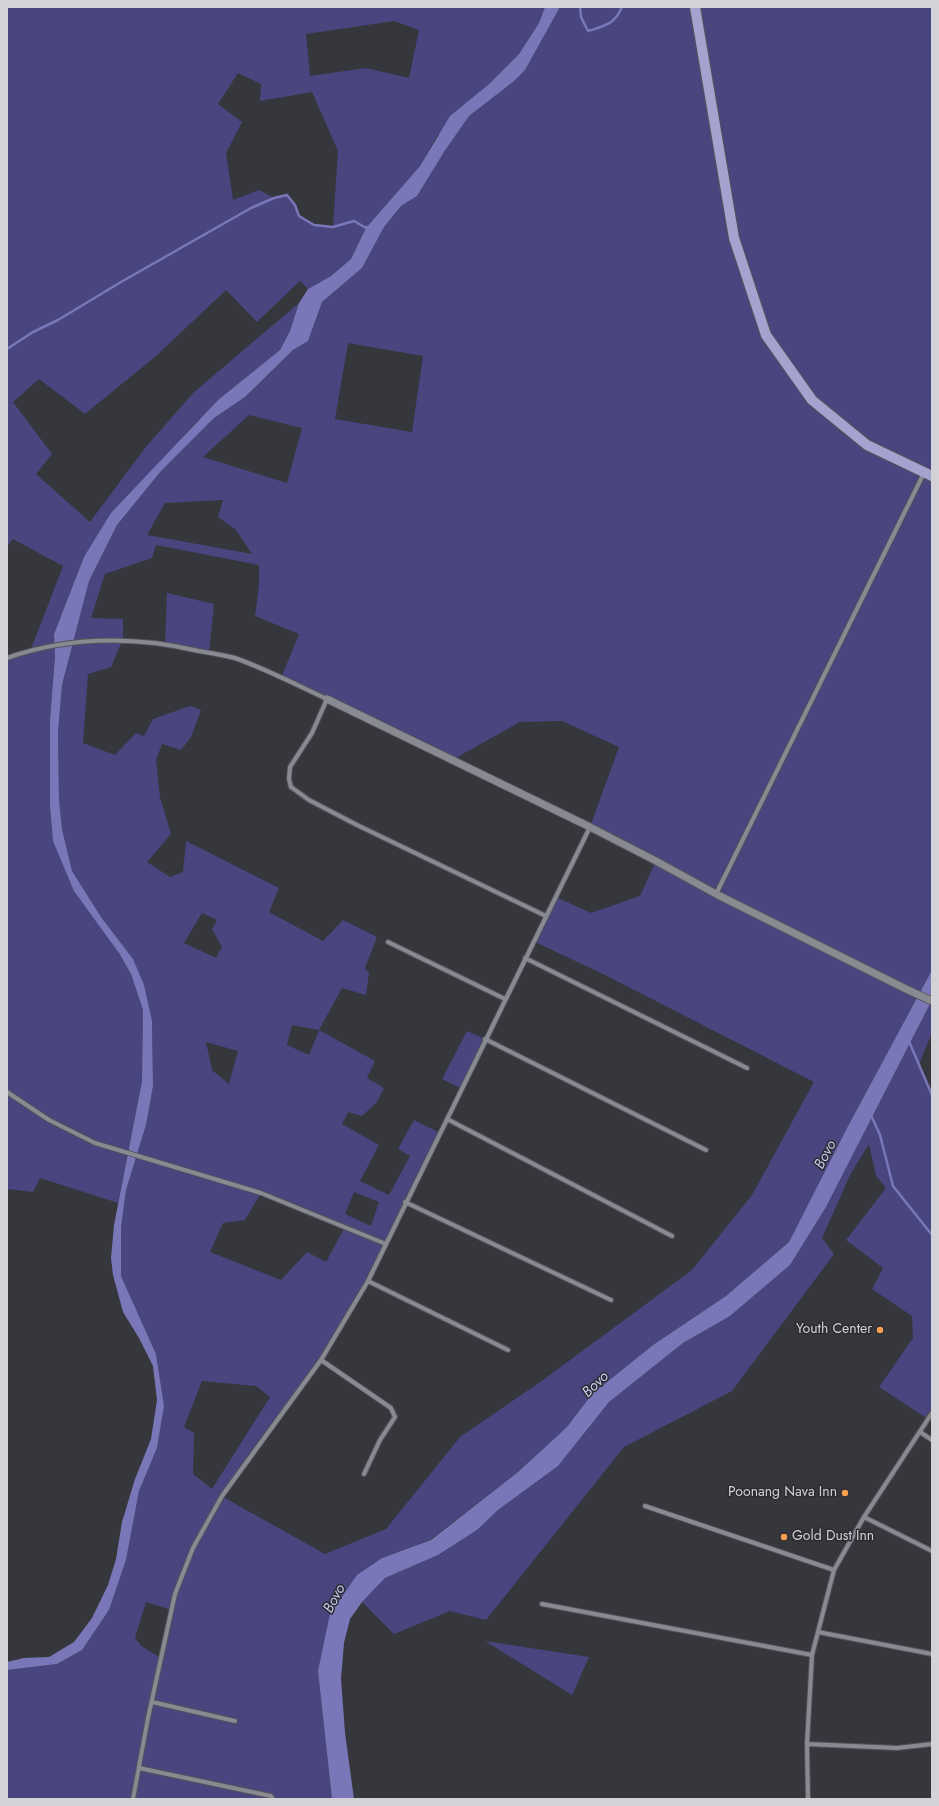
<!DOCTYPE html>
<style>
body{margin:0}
#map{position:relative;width:939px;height:1806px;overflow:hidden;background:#36363d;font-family:Jost,sans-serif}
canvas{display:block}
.frame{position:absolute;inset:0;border:8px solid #d2d2d7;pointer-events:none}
</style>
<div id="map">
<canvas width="939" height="1806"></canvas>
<div class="frame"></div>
</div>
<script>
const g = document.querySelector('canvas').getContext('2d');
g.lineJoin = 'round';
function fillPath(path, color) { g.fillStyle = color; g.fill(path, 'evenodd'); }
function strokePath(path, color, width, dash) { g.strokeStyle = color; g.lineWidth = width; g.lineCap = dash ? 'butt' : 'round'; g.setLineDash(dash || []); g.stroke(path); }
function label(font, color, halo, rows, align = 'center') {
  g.font = font + ' Jost,sans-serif'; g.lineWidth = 3; g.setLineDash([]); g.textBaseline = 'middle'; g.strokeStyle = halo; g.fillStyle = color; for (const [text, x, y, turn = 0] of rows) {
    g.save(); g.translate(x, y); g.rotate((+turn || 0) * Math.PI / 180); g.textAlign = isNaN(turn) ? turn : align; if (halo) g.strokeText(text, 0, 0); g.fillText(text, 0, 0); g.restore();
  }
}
const green = new Path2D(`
 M7,7H545L539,23L519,54L437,136L420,166L366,228L351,259L331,276L308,289L300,281L257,322L226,290L156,356L85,414L39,379L13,402L52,454L36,474L90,522L145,448L194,392L299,303L290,331L280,350L218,400L187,432L84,557L54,634L55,656L50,719V807L53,841L131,974L143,1010L142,1081L118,1203L40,1178L33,1192L7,1189V658L31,649L63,566L13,539L7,547ZM394,21L419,30L409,78L366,68L310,76L306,34ZM238,73L261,84L260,101L312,92L338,151L333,227L314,225L299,216L295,205L287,195L274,198L259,190L233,200L226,153L242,122L218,104Z
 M560,7H932V970L847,1128L789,1242L726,1296L653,1345L592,1394L567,1427L518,1472L430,1540L382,1558L318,1671L332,1799H7V1670L57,1664L82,1650L109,1610L126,1560L139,1491L157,1448L164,1406L156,1354L121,1276V1228L126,1190L146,1125L153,1086L152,1021L133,959L101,917L72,871L62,829L59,799L58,732L62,685L89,581L117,525L161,471L214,418L245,397L293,350L308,341L322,302L362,268L384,227L401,206L417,196L444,152L469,116L513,81L525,70ZM348,343L423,356L412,432L335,419ZM249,415L302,428L287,483L203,457ZM223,500L218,517L236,530L252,554L147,535L165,503ZM156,545L259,565V584L255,616L299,634L281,678L452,760L520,722L562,721L619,747L590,827L656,861L640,896L591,913L556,897L533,941L603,974L814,1082L752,1195L692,1270L543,1380L460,1437L386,1529L325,1554L223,1497L321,1360L368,1281L440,1133L414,1120L398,1149L410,1156L389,1195L360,1181L379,1145L342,1124L348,1112L362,1116L377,1102L384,1088L367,1078L375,1061L319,1030L342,988L366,995L369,973L365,968L377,937L343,920L323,941L269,912L279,888L186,841L183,872L170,877L147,862L171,834L160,797L156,760L162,744L181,750L191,737L201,710L190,706L153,719L144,736L136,733L115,755L83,743L88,674L111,667L123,639V619L91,618L105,574L152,558ZM202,913L217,920L212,929L222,947L216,958L184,943ZM292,1025L319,1030L309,1055L287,1045ZM206,1042L238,1051L229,1084L212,1070ZM354,1192L379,1202L371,1226L345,1214ZM261,1193L345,1227L326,1262L307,1252L281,1280L210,1252L223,1223L245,1220ZM202,1381L256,1386L270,1397L212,1489L193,1474L194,1433L184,1427ZM146,1602L172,1610L161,1658L141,1646L135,1638Z
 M167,593L214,604L209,653L165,644Z
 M932,1000V1033L919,1064L932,1095V1413L928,1419L879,1387L913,1338L912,1316L872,1289L883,1268L846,1240L886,1188L876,1176L869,1144L851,1173L822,1238L834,1254L732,1391L624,1447L486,1620L450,1611L394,1634L362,1602L385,1578L438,1555L477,1530L498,1510L558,1466L609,1402L683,1343L730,1316L790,1265L826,1207Z
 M467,1031L485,1039L462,1089L442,1079Z
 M485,1641L589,1657L572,1695Z`);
const water = new Path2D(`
 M545,7H560L525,70L514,81L469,116L444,152L417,196L401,206L384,227L362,268L322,302L308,341L293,350L245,397L214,418L161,471L117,525L89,581L62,685L58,732L59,799L62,829L72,871L101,917L133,959L144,985L152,1021L153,1086L146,1125L126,1190L121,1228V1276L156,1354L164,1406L157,1448L139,1491L126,1560L109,1610L82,1650L57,1664L7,1670V1662L24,1658L49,1657L74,1642L92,1618L108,1585L116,1559L122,1522L135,1479L151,1439L157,1400L153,1366L139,1338L123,1312L113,1275L111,1258L114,1225L142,1081L143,1010L131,974L119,953L74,891L53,841L50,807V719L55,656L54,634L84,557L111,513L218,400L280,350L290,331L299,303L308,289L331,276L351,259L366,228L420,166L450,116L488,85L519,54L539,23Z
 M932,970V1000L826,1207L790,1265L730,1316L683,1343L609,1402L558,1466L498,1510L477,1530L438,1555L385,1578L362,1602L350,1619L344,1643L341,1679L345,1733L354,1799H332L318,1671L330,1614L357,1575L382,1558L431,1540L518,1472L567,1427L592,1394L653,1345L726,1296L789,1242L847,1128Z`);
const stream = new Path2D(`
 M580,7L581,17L588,31C605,26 615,24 622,7
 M7,349L33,332L58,320L121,282L251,208L274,198L287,195L295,205L299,216L314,225L333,227L354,221L366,228L367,227
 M908,1039L932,1095
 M871,1115L880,1135L893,1186L932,1235`);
const minor = new Path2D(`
 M7,658C70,636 134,636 199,651C211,653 224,655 235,658C266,669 297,685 327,699L312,733L290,767L289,779L291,787L309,800L357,825L546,916
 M716,894L924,473
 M388,942L505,999
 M525,958L747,1068
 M485,1039L706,1150
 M7,1092L49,1120L95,1143L261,1193L386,1244
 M447,1119L672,1236
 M405,1202L611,1300
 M368,1281L508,1350
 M321,1360L391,1408L395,1417L380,1440L364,1474
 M920,1432L932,1440
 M645,1506L834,1570
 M864,1517L932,1551
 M542,1604L812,1655
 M818,1632L932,1654
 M152,1702L235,1721
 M807,1744L897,1748L932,1744
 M139,1768L271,1796L273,1799
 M133,1799L148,1718L175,1594L193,1548L222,1496L321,1360L368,1281L590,827
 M808,1799L807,1744L812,1655L834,1570L864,1517L932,1413`);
const tertiary = new Path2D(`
 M327,699L590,827L656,861L716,894L906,989L932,1001`);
const primary = new Path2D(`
 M695,7L734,238L766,335L812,400L867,445L932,476`);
const markers = [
 [880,1330,4,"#fc9e52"],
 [845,1493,4,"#fc9e52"],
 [784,1537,4,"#fc9e52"]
];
const poiNames = [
 ["Youth Center",872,1330],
 ["Poonang Nava Inn",837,1493],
 ["Gold Dust Inn",792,1537,"left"]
];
const waterNames = [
 ["Bovo",826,1155,-62],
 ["Bovo",596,1385,-44],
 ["Bovo",335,1599,-62]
];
fillPath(green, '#49457e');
fillPath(water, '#7a77b9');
strokePath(stream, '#7a77b9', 2.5);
strokePath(minor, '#53535a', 6);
strokePath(tertiary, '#53535a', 9);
strokePath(primary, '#53535a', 12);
strokePath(minor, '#898992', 4);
strokePath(tertiary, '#898992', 7);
strokePath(primary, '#a4a3d0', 10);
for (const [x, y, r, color] of markers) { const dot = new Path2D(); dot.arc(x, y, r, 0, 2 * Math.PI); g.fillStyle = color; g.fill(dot); strokePath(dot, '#2c2c33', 1.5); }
label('14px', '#d2d2d7', '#2c2c33', poiNames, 'right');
label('italic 15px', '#cacaf0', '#2c2c33', waterNames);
</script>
